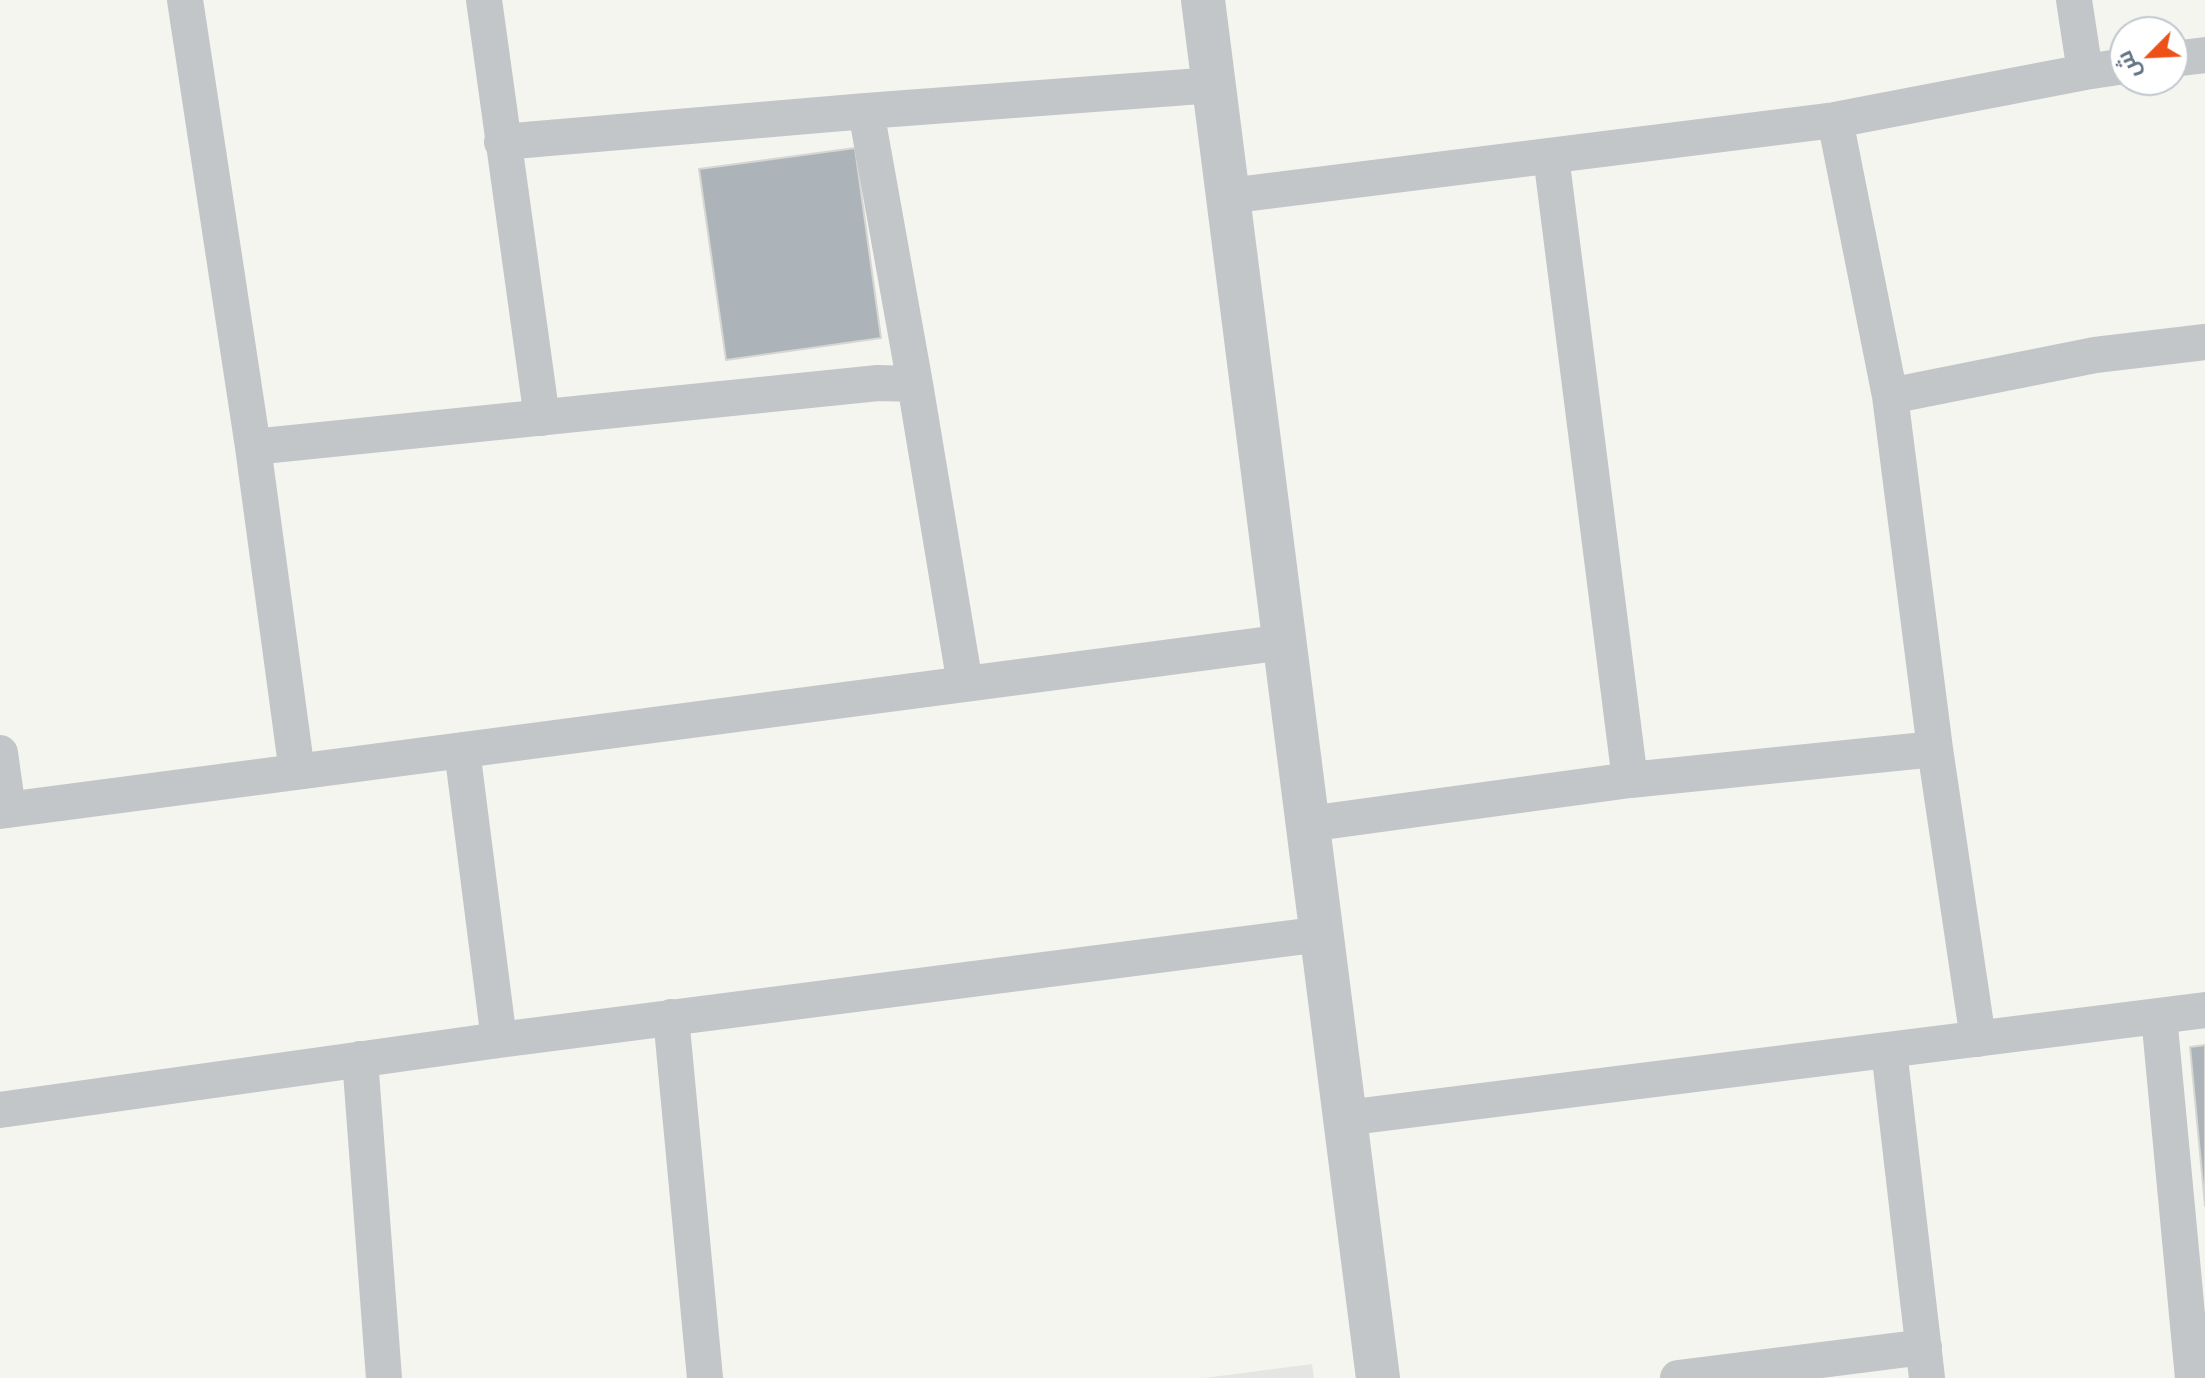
<!DOCTYPE html>
<meta charset="utf-8">
<style>
body{margin:0}
#map{position:relative;width:2205px;height:1378px;overflow:hidden;background:#f5f5f0;font-family:"Varela Round",Cairo,sans-serif}
canvas{display:block}
.north{position:absolute;left:2109px;top:16px;width:80px;height:80px;box-sizing:border-box;background:#fff;border:2px solid #c0c7cd;border-radius:50%;rotate:246deg;font-size:22px;font-weight:700;line-height:32px;text-align:center;color:#627383}
.north::after{content:'';display:block;margin:auto;width:28px;height:36px;background:#ed5119;clip-path:polygon(50% 0,100% 100%,50% 72%,0 100%)}
</style>
<div id="map">
<canvas width="2205" height="1378"></canvas>
<div class="north">ش</div>
</div>
<script>
const g = document.querySelector('canvas').getContext('2d');
g.lineJoin = 'round';
function fillPath(path, color) { g.fillStyle = color; g.fill(path, 'evenodd'); }
function strokePath(path, color, width, dash) { g.strokeStyle = color; g.lineWidth = width; g.lineCap = dash ? 'butt' : 'round'; g.setLineDash(dash || []); g.stroke(path); }
const built = new Path2D(`
 M1312,1364L1314,1378H1204Z`);
const building = new Path2D(`
 M855,148L881,338L726,360L699,169Z
 M2205,1045V1206L2190,1047Z`);
const minor = new Path2D(`
 M185,0L253,447L297,772
 M484,0L542,418
 M2074,0L2085,72
 M2173,59L2205,55
 M1835,120L1890,396L2095,355L2205,342
 M502,142L866,111
 M1551,156L1630,780L1935,749L1978,1039
 M1228,196L1835,120L2085,72L2125,66
 M915,384L965,684
 M1890,396L1935,749
 M253,447L878,383L915,384L866,111L1214,85
 M462,750L499,1040
 M0,753L8,810
 M0,811L1285,642
 M1308,824L1630,780
 M2159,1016L2193,1378
 M671,1017L705,1378
 M1889,1050L1927,1378
 M360,1059L384,1378
 M0,1110L499,1040L1322,934
 M1345,1118L2205,1010
 M1678,1378L1924,1347`);
const tertiary = new Path2D(`
 M1203,0L1378,1378`);
fillPath(built, '#e5e6e4');
fillPath(building, '#acb3b9');
strokePath(building, '#d6d6d3', 2);
strokePath(minor, '#c2c6c9', 36);
strokePath(tertiary, '#c2c6c9', 44);
</script>
